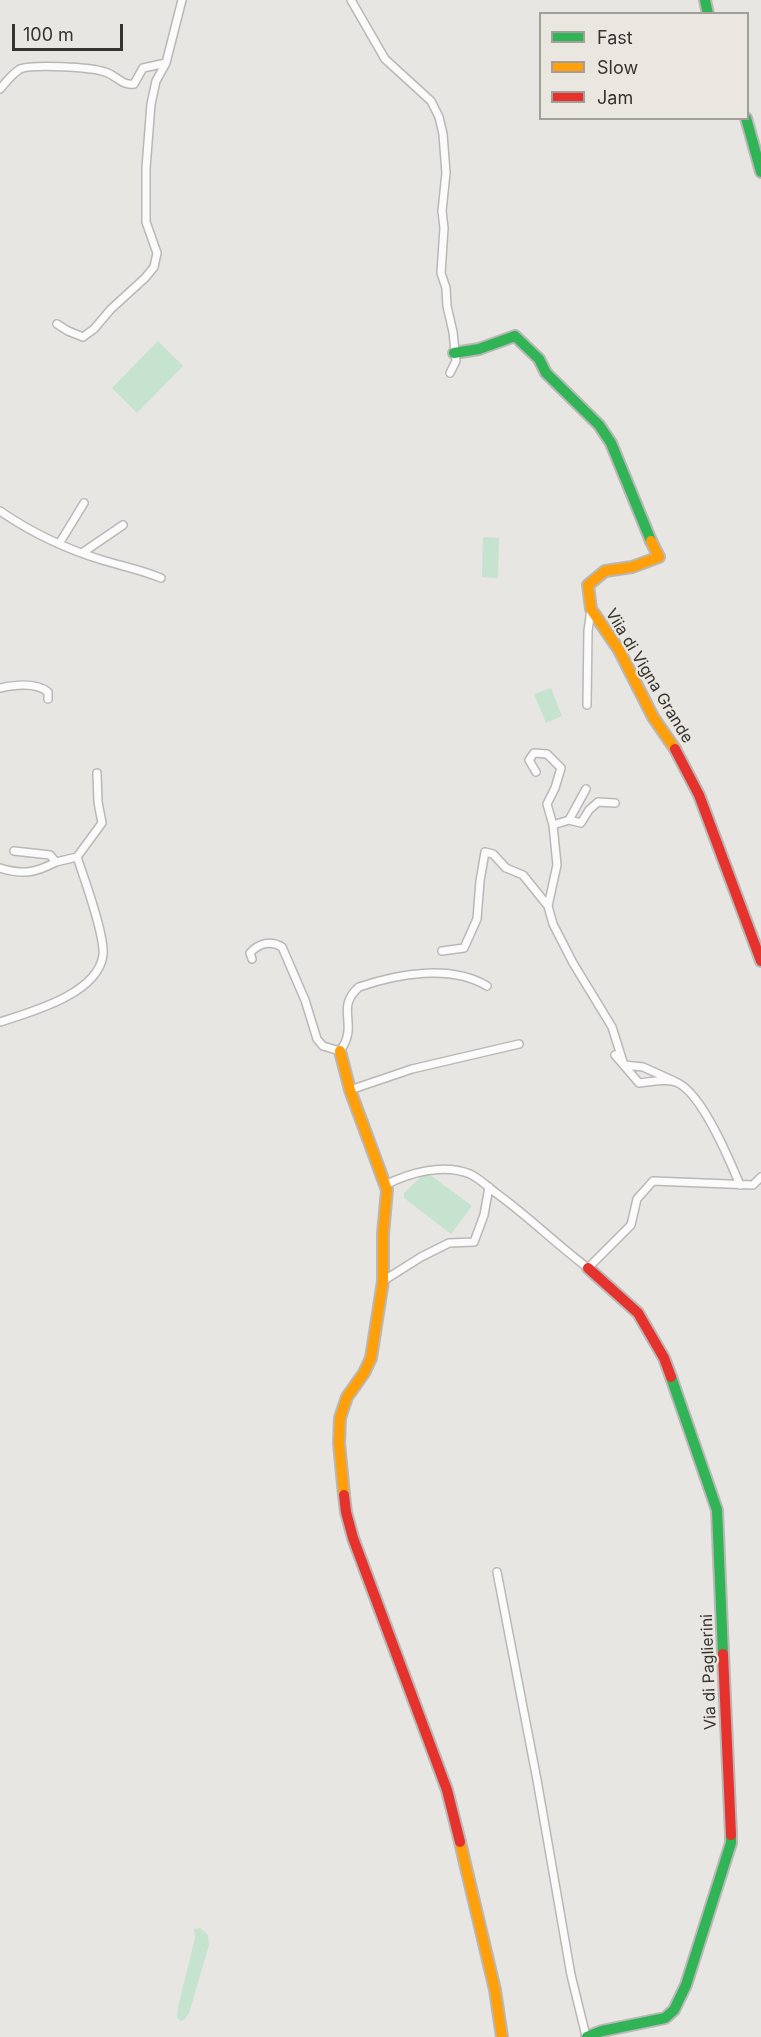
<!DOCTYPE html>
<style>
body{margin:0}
#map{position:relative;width:761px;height:2037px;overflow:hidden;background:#e8e6e3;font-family:Inter,sans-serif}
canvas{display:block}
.legend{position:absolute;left:539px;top:12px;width:210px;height:108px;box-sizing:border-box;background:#eae7e1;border:2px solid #a29f9b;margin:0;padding:8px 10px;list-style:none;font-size:18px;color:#353431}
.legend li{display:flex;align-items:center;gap:12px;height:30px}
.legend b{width:30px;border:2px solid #a29f9b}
.scale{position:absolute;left:12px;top:24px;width:111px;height:27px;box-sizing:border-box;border:3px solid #353431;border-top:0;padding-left:8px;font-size:18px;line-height:21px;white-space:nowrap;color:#353431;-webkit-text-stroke:4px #eae7e1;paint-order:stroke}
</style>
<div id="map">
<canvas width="761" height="2037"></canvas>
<ul class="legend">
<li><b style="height:8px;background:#30b455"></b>Fast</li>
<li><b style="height:8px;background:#ff9f0a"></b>Slow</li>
<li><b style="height:8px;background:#e5322d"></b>Jam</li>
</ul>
<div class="scale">100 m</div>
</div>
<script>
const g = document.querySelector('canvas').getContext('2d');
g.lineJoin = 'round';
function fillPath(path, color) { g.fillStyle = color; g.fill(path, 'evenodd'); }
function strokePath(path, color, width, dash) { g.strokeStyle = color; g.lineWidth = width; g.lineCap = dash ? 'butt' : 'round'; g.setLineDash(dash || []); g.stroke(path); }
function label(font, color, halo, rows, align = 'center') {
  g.font = font + ' Inter,sans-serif'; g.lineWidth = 4.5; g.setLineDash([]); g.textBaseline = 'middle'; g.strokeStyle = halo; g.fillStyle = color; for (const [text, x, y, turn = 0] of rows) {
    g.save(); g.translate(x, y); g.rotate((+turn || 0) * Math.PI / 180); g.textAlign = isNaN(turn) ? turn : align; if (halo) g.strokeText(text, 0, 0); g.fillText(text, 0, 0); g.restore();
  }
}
const green = new Path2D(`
 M158,341L183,366L137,413L112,388Z
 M483,537L499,538L498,578L482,577Z
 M551,688L562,716L546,723L534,694Z
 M429,1174L472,1206L451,1234L404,1198V1193L423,1175Z
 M200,1928L208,1935L209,1945L189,2013L185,2019L181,2021L177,2018L178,2007L195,1938L194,1929Z`);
const street = new Path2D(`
 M351,0L385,59L431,101L439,117L443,134L446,173L442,211L444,228L441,273L446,288L447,306L453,332L456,361L450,373
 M0,89C6,82 12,74 20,69C33,64 91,67 105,72C116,75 122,86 134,84L143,68L166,63L182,0
 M57,324L68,331L83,337L94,329L111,309L145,278L154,267L157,253L146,222V168L151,104L156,81L166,63
 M0,511C32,533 66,549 102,560C122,566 142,570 161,578
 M59,544L84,503
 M82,553L123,525
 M0,688C14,685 36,682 48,692V699
 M587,705L588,631L591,609
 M536,772L529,760L534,753L547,754L561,768L555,788L547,804L553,825L557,865L548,906L553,924L573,963L612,1027L624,1065L643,1067L674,1081
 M569,820L581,823L589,810L598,802L615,803
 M553,825L569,820L586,789
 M14,851L50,855L56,862L77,857
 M0,868C23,875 35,873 56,862
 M442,951L464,948L477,919L480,881L485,852L493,854L506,868L523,875L548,906
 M252,959L250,953C259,943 271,940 282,947L305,1000L317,1039L323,1046L340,1051C360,1024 334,1009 359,987C397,974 450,964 487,986
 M0,1022C31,1012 98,994 103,955C105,935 84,878 77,857L102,823L98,802L97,773
 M615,1055L639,1083C650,1082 662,1079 672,1081C699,1085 730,1161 740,1185
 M350,1090L412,1069L519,1044
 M385,1185C409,1173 443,1163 470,1174C479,1178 488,1187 496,1193C528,1216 556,1244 588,1268L631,1225L637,1199L653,1181L753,1185L761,1177
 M383,1281L421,1257L449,1243L474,1242L484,1215L489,1187
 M497,1572L537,1780L571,1975L586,2036`);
const fast = new Path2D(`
 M705,0L708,14
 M746,118L761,172
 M454,353L479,349L515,336L539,359L546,373L599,425L611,443L651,541
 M671,1377L717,1510L723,1654
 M587,2037L602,2031L665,2018L674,2010L686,1985L731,1843V1835`);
const slow = new Path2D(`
 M651,541L659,557L632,567L605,571L588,585L591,609L619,650L653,717L675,749
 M340,1051L350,1090L387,1190L383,1234V1281L371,1358L364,1373L347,1397L340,1418L339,1443L344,1495
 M460,1842L495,1990L502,2037`);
const jam = new Path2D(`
 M675,749L699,795L761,961
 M588,1268L638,1313L664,1358L671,1377
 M344,1495L346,1512L353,1538L447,1790L460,1842
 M723,1654L731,1835`);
const streetNames = [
 ["Viia di Vigna Grande",649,676,59],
 ["Via di Paglierini",709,1672,-92]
];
fillPath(green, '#c5e3ce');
strokePath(street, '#b9b8b6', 10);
strokePath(fast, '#b9b8b6', 14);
strokePath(slow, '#b9b8b6', 14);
strokePath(jam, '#b9b8b6', 14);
strokePath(street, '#fcfbfb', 7);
strokePath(fast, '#30b455', 10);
strokePath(slow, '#ff9f0a', 10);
strokePath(jam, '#e5322d', 10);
label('16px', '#353431', '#eae7e1', streetNames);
</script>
